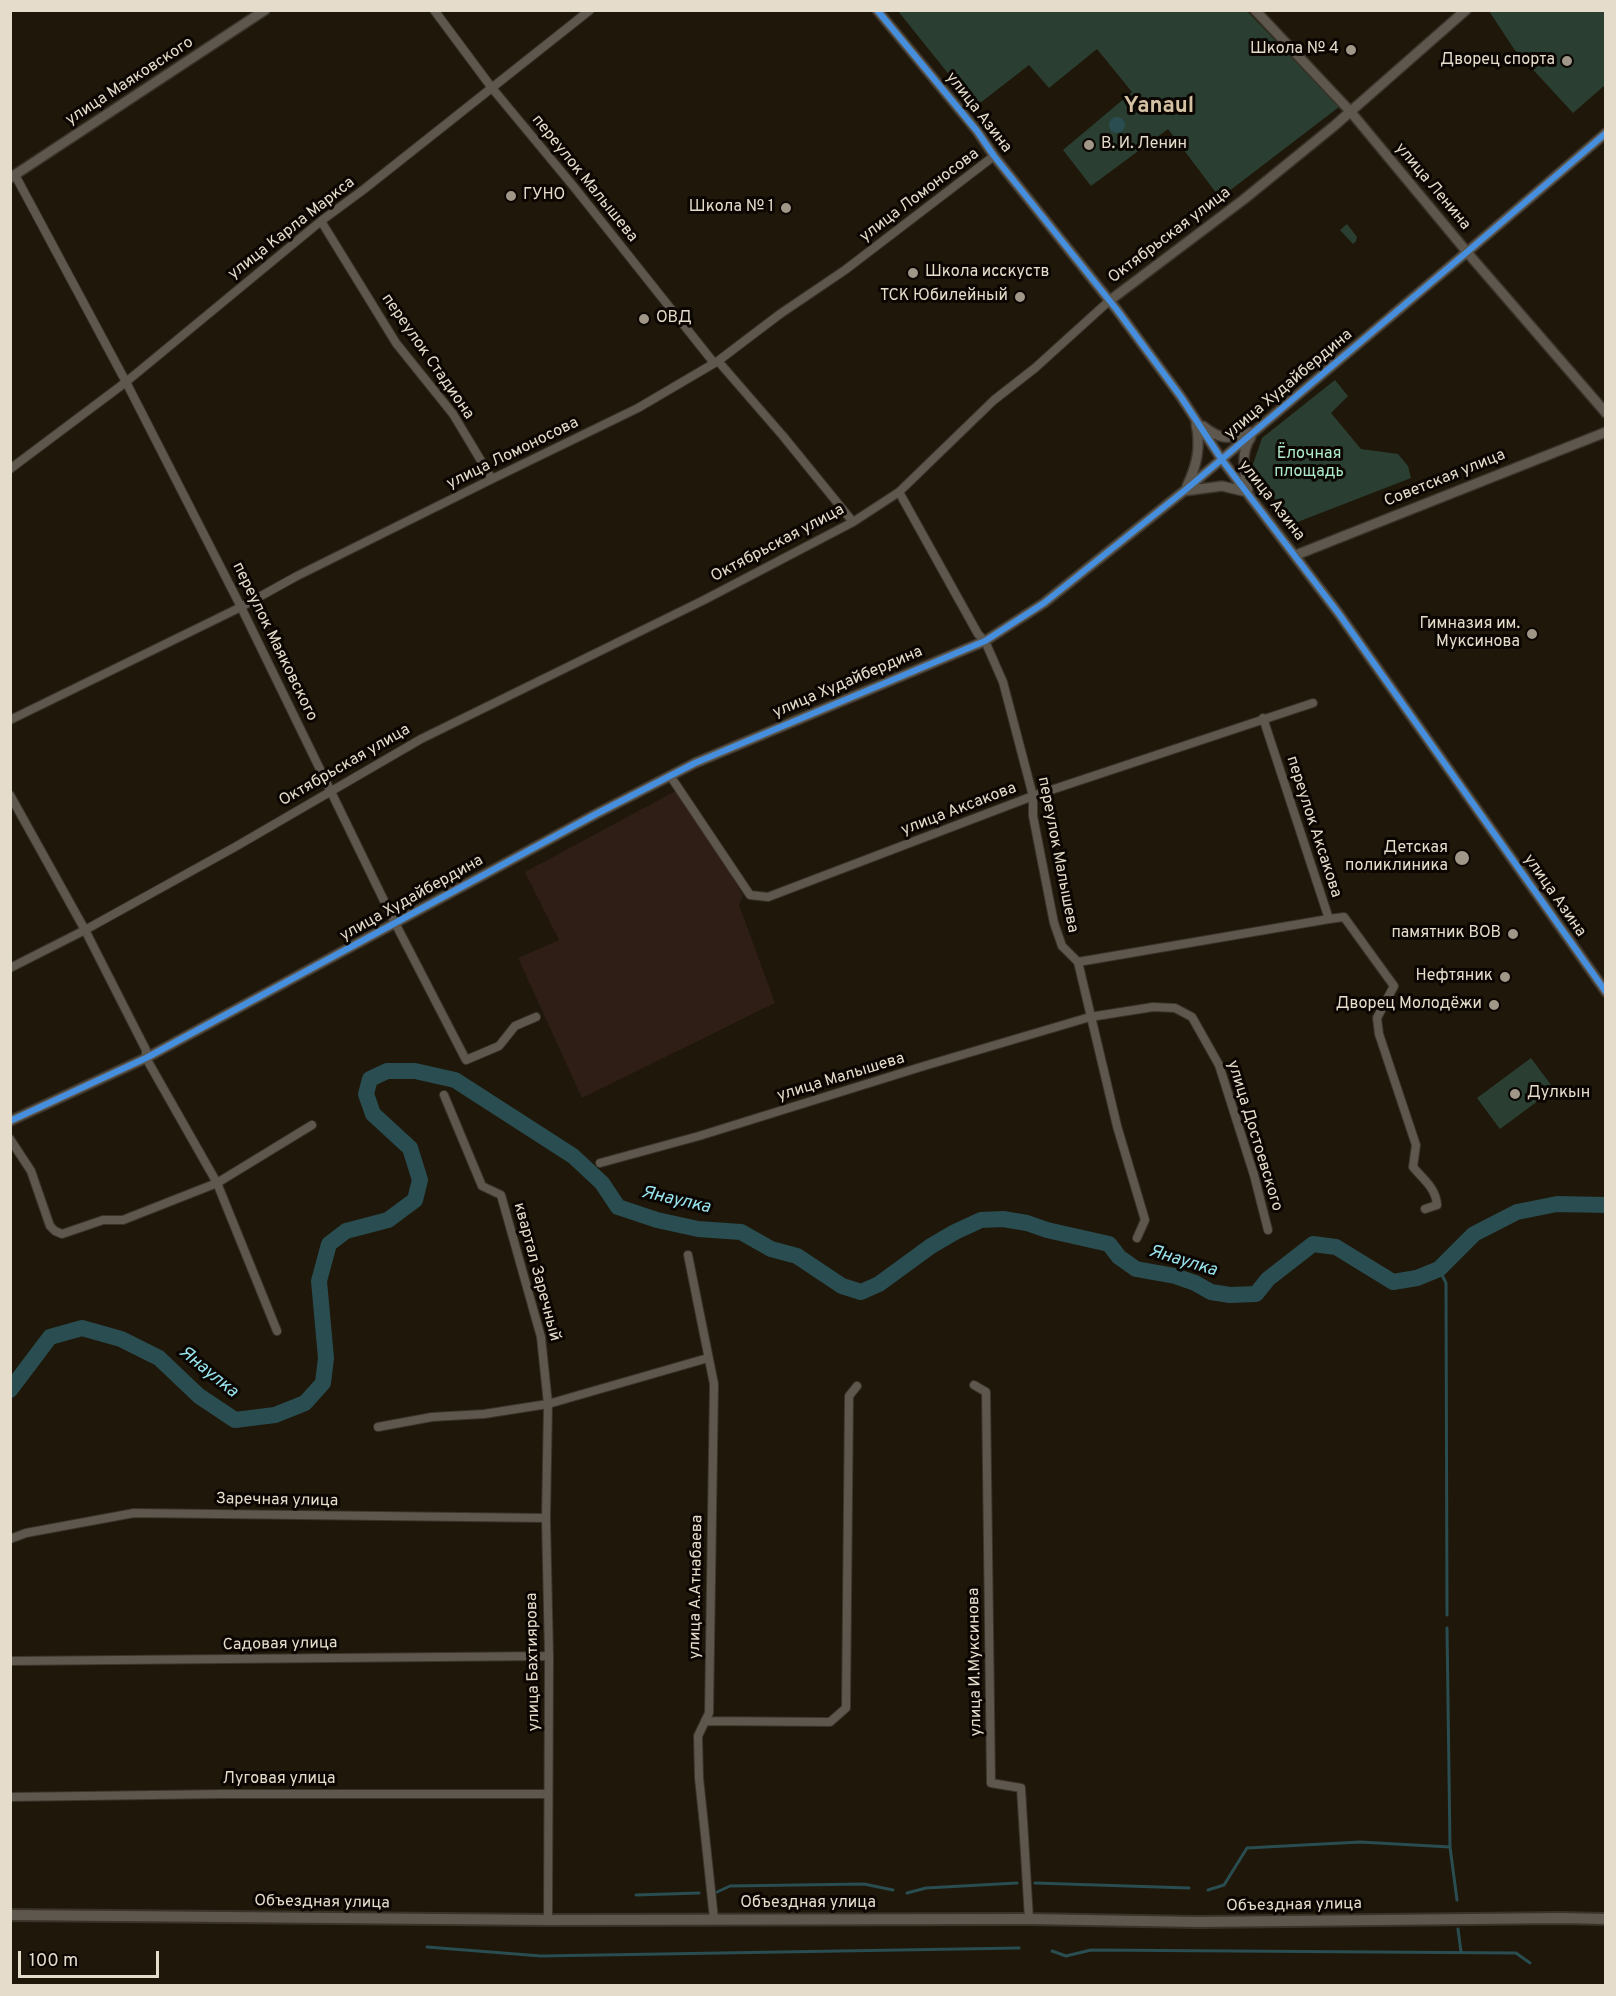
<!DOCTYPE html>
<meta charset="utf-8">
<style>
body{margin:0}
#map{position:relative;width:1616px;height:1996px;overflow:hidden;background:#1f1709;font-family:Overpass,sans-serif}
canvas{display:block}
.frame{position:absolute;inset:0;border:12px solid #e5dccc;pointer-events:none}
.scale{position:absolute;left:18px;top:1951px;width:141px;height:27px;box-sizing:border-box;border:3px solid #e5dccc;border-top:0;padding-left:8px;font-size:18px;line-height:21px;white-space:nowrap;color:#e5dccc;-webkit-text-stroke:4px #0b0601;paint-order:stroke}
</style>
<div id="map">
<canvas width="1616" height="1996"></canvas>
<div class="frame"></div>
<div class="scale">100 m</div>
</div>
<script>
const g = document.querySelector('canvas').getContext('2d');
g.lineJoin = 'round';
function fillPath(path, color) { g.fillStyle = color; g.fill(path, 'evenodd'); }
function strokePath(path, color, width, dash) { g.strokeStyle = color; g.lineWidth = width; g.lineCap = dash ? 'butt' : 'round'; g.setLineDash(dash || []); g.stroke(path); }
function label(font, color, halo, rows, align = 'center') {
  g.font = font + ' Overpass,sans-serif'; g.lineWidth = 6; g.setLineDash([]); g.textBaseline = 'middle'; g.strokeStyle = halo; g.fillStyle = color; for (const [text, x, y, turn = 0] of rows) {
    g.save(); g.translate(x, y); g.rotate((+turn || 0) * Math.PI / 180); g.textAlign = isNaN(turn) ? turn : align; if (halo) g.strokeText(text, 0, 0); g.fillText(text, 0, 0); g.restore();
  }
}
const medical = new Path2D(`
 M681,788L743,895L739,905L775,1003L582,1098L518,958L559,940L525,872Z`);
const green = new Path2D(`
 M898,11H1247L1339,107L1220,198L1168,129L1091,186L1063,150L1132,92L1097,49L1049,88L1029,65L975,107Z
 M1489,11H1605V85L1573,113L1514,49Z
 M1347,224L1357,237L1356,241L1353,244L1340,230Z
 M1335,380L1348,396L1331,413L1361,449L1398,454L1408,466L1411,478L1295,523L1251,470L1262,438Z
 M1531,1058L1554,1089L1500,1129L1477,1098Z`);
const water = new Path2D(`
 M1109 125a8 8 0 1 1 16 0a8 8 0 1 1-16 0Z`);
const stream = new Path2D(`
 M1439,1269L1446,1283L1447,1615
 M1447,1628L1450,1847L1457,1900
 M1035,1883L1189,1888
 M1208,1890L1224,1885L1247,1848L1360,1842L1450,1847
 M717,1892L730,1886L864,1884L893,1890
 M907,1893L926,1888L1017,1883
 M636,1895L699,1893
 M1458,1929L1461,1952
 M427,1947L541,1956L1019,1948
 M1052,1951L1066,1956L1091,1950L1516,1953L1530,1963`);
const river = new Path2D(`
 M10,1390L50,1337L82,1328L121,1339L159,1358L199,1396L235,1420L275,1415L305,1403L323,1383L326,1358L319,1281L329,1244L346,1231L388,1220L415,1200L420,1180L410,1148L373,1114L366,1094L370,1079L387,1071H415L455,1080L573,1156L602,1183L618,1207L657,1220L698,1229L741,1232L771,1249L797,1256L842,1286L861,1292L879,1284L931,1246L955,1232L981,1220L1003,1219L1027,1223L1047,1230L1109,1244L1119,1257L1136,1269L1175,1276L1195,1283L1211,1292L1230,1295L1256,1294L1268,1279L1313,1244L1336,1247L1393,1282L1417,1278L1439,1269L1474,1234L1517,1212L1557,1204L1606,1205`);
const minor = new Path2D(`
 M434,10L492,88L574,187L714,363
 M15,175L126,382L241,607L392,917L466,1060L499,1046L515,1026L536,1017
 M321,221L396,343L453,414L492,479
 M718,361L783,436L853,522
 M10,469L126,382L321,221L363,190L590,10
 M899,492L978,634L985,641L1003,682L1033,796V816L1054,923L1062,946L1078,962L1117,1126L1145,1220L1137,1238
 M1263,718L1329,919L1344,917L1394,986L1377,1018L1379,1034L1416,1145L1413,1167C1423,1179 1436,1188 1437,1205L1425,1209
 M10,720L241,607L297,576L492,479L638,408L718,361L780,314L845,270L994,156
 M671,777L750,895L768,897L1033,796L1313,703
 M10,795L85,930L146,1050V1058L217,1183L277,1331
 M1078,962L1329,919
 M10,968L85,930L235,847L421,739L704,600L853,522L899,492L994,400L1035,368L1109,301
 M444,1095L482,1186L501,1195L541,1337L548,1404L546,1518L549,1656L548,1920
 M10,1139L31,1171L50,1226L55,1231L62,1234L103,1220H123L217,1183L312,1125
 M600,1163L699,1136L924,1066L1090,1017L1153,1007L1175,1008L1192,1017L1219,1065L1254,1175L1268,1230
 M688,1255L714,1384L709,1713L698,1736L699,1778L714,1919
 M974,1385L986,1392L991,1783L1021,1788L1029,1919
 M378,1427L432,1417L484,1414L548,1404L708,1358
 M10,1539L26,1533L134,1513L546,1518
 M10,1661L549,1656
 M705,1721L830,1722L846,1708L849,1396L857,1386
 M10,1797L223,1794H548`);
const tertiary = new Path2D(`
 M877,10L977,131L994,156L1117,310L1181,397L1222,460L1339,614L1606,992
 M1255,10L1350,111L1472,258L1606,413
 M10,178L265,10
 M1109,301L1243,200L1334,126L1466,10
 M1203,426C1220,440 1230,440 1251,432
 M1187,486C1197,465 1201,447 1196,424
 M1248,490C1244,472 1240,453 1251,437
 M1184,491L1222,486L1247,492
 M1296,555L1606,432
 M10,1121L146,1058L596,814L695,763L985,641L1044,603L1184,491L1467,252L1606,133`);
const secondary = new Path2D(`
 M10,1915L548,1920L1029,1919L1198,1922L1560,1918L1606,1919`);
const cycleway = new Path2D(`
 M877,10L977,131L994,156L1117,310L1181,397L1222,460L1339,614L1606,992
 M10,1121L146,1058L596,814L695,763L985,641L1044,603L1184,491L1467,252L1606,133`);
const markers = [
 [1351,50,6,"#a09788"],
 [1567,61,6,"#a09788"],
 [1089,145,6,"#a09788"],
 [511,196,6,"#a09788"],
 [786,208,6,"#a09788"],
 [913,273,6,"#a09788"],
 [1020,297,6,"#a09788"],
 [644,319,6,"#a09788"],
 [1532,634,6,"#a09788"],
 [1462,858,8,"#a09788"],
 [1513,934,6,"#a09788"],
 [1505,977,6,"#a09788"],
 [1494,1005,6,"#a09788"],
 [1515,1094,6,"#a09788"]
];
const poiNames = [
 ["Школа № 4",1339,50],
 ["Дворец спорта",1555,61],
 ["В. И. Ленин",1101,145,"left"],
 ["ГУНО",523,196,"left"],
 ["Школа № 1",774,208],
 ["Школа исскуств",925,273,"left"],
 ["ТСК Юбилейный",1008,297],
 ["ОВД",656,319,"left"],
 ["Гимназия им.",1520,625],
 ["Муксинова",1520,643],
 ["Детская",1448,849],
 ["поликлиника",1448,867],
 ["памятник ВОВ",1501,934],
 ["Нефтяник",1493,977],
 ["Дворец Молодёжи",1482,1005],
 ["Дулкын",1527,1094,"left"]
];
const streetNames = [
 ["улица Маяковского",130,82,-33],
 ["улица Азина",978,113,52],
 ["переулок Малышева",584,179,51],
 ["улица Ленина",1432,187,50],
 ["улица Ломоносова",920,196,-37],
 ["улица Карла Маркса",292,229,-38],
 ["Октябрьская улица",1170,236,-37],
 ["переулок Стадиона",427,357,55],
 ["улица Худайбердина",1289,385,-40],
 ["улица Ломоносова",513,454,-26],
 ["Советская улица",1445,479,-22],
 ["улица Азина",1271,501,52],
 ["Октябрьская улица",778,544,-28],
 ["переулок Маяковского",274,642,64],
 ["улица Худайбердина",848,683,-23],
 ["Октябрьская улица",345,766,-30],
 ["улица Аксакова",959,810,-21],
 ["переулок Аксакова",1313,827,72],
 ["переулок Малышева",1057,855,79],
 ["улица Азина",1554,896,55],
 ["улица Худайбердина",412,899,-29],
 ["улица Малышева",841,1078,-17],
 ["улица Достоевского",1254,1136,73],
 ["квартал Заречный",536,1272,75],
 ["Заречная улица",277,1501,1],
 ["улица А.Атнабаева",697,1587,-89],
 ["Садовая улица",280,1645,-1],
 ["улица Бахтиярова",534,1662,-91],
 ["улица И.Муксинова",976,1662,-91],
 ["Луговая улица",279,1780],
 ["Объездная улица",322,1903,1],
 ["Объездная улица",808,1904],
 ["Объездная улица",1294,1906,-1]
];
const parkNames = [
 ["Ёлочная",1309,455],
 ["площадь",1309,473]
];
const waterNames = [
 ["Янаулка",676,1201,13],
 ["Янаулка",1183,1262,17],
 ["Янаулка",208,1373,39]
];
const districtNames = [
 ["Yanaul",1159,108]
];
fillPath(medical, '#2e1e15');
fillPath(green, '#2a3f32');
fillPath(water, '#294d50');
strokePath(stream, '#294d50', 3);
strokePath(river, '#294d50', 16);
strokePath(minor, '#3a332a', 10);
strokePath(tertiary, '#3a332a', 12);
strokePath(secondary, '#3a332a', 14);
strokePath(minor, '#5d574d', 8);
strokePath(tertiary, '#5d574d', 9);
strokePath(secondary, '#5d574d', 10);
strokePath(cycleway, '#468fdf', 6);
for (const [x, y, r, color] of markers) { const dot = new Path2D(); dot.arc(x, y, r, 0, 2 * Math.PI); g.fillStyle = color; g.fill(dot); strokePath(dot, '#0b0601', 2); }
label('16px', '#e5dccc', '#0b0601', poiNames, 'right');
label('16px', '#e5dccc', '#0b0601', streetNames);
label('16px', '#adebcb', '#0b0601', parkNames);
label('italic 18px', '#97e3ee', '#0b0601', waterNames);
label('bold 22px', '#d4c1a3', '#0b0601', districtNames);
</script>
